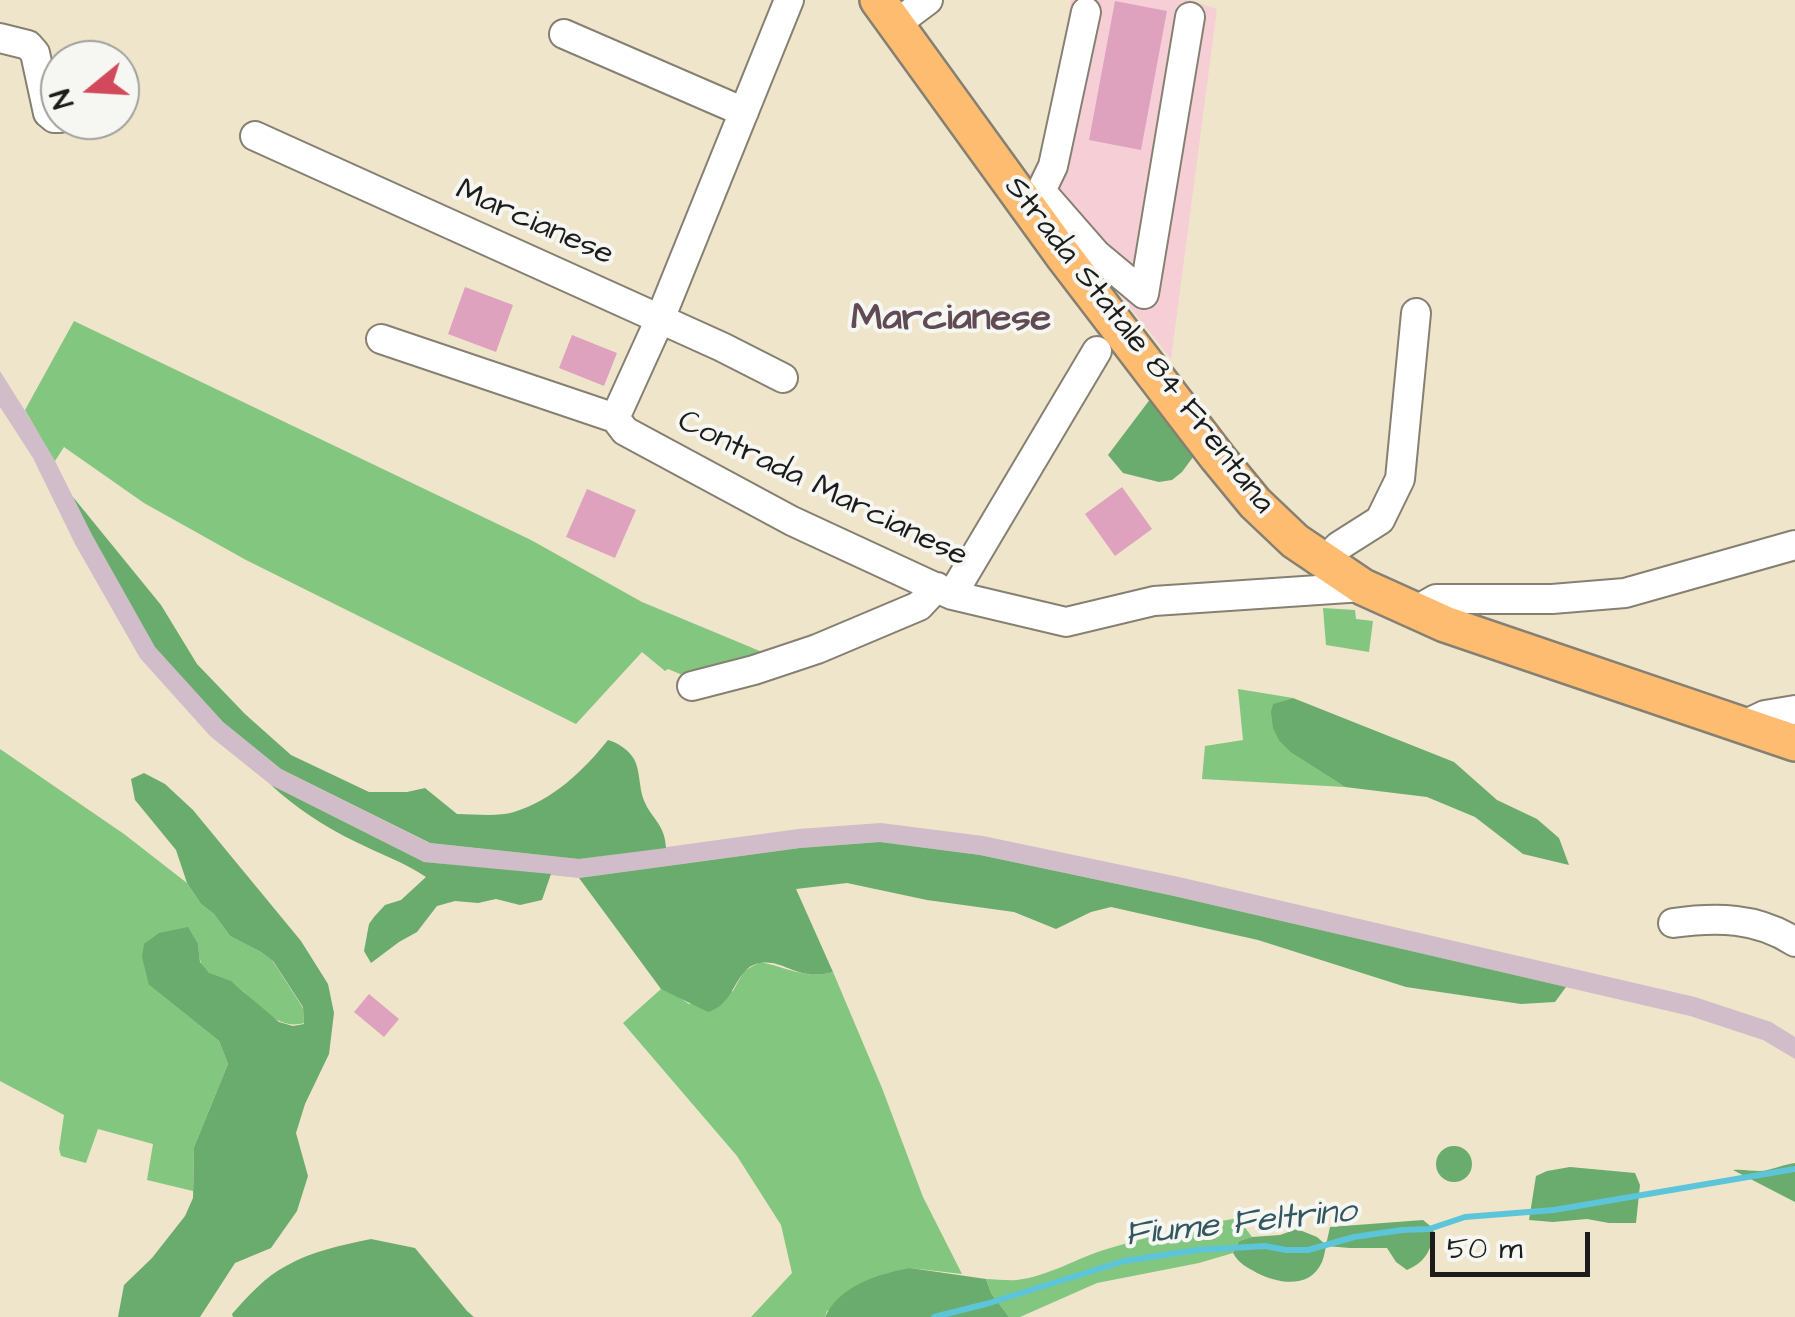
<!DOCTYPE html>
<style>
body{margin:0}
#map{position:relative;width:1795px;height:1317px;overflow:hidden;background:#efe5ca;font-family:"Architects Daughter",sans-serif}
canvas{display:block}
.north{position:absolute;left:40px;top:40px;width:100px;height:100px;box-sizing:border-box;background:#f6f6f2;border:2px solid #9f9f9c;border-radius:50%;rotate:252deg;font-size:28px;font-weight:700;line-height:40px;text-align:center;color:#1c1c1c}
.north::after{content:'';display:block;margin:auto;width:35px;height:45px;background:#d1495b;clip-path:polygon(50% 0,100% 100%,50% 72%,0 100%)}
.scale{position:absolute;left:1430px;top:1232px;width:160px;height:45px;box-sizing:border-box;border:5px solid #1c1c1c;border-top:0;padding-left:12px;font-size:30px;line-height:35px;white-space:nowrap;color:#1c1c1c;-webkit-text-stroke:8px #f6f6f2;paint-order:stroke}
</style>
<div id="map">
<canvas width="1795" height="1317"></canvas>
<div class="north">N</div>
<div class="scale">50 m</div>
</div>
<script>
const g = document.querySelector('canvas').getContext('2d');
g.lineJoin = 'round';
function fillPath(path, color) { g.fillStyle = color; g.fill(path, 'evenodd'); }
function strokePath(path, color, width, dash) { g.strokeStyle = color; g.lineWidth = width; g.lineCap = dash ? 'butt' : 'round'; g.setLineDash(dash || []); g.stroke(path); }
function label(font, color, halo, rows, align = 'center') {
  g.font = font + ' "Architects Daughter",sans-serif'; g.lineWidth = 8; g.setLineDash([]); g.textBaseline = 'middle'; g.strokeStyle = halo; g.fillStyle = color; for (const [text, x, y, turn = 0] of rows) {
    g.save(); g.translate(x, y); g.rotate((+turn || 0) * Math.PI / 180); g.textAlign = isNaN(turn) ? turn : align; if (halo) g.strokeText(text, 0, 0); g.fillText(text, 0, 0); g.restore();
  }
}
const built = new Path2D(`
 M1071,0H1189L1217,9L1171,359L1026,176L1043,161Z`);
const industrial = new Path2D(`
 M0,371L49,449L92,535L155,646L223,722L281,769L429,843L579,859L798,829L881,823L983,836L1179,877L1695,997L1771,1022L1795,1037V1059L1763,1040L1690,1016L1174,896L980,855L880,842L800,848L579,878L424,862L271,785L210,736L140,658L75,544L33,458L0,407Z`);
const green = new Path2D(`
 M74,321L531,540L642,602L767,654L692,679L668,669L665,671L642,652L576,724L246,560L144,503L64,447L55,461L25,410Z
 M1323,608L1355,610L1356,619L1373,621L1369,652L1326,645Z
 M1238,689L1293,698L1274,704L1280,742L1290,752L1345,787L1202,779L1205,746L1243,740Z
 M0,749L124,834L187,883L201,904L214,914L230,936L261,952L272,960L303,1008L304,1023C272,1032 255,996 231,982C224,978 215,978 209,973C199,966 199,955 198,944L149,985L219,1041L228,1064L194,1147L193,1191L147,1180L153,1144L98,1129L86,1163L61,1156L59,1149L64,1115L0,1081Z
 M760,962C787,967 805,980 833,972L882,1088L923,1197L962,1274L910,1268L827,1311L825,1317H751L792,1273L781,1225L737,1156L623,1023L661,989L673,993L689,1004L733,991L744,971Z
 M1238,1218L1252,1237L1239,1241L1233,1253L1199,1263L1097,1283L1020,1317H1009L991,1293L986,1279C996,1279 1007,1281 1017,1280C1049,1276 1077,1258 1107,1249C1150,1236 1194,1226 1238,1218Z`);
const forest = new Path2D(`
 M1151,398L1193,457L1182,472L1172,480L1159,482L1123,473L1108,455Z
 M73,497L161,605L197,664L245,714L291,755L369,792H407L425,788L457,814C475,814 497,817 514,812C553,800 583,771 608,740C618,743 628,749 634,759C640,770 639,786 643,798C650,818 665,823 666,848L579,859L430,843L281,769L223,722L155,647L92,535Z
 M1293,698L1454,762L1497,800L1537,819L1559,838L1569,865L1523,854L1475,817L1427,797L1345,787L1290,752L1280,742L1273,728L1271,712L1273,704Z
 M144,773L165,784L193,810L301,941L328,984L334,1013L329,1054L305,1104L296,1133L308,1176L297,1211L271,1248L235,1263L200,1317H118L124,1285L152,1258L185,1216L193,1198L194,1147L228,1064L219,1041L149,985L142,957L144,944L159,933L188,927L198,944L200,962L209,973L231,981L279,1022L293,1026L304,1024L303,1007L273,961L261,952L230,936L214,914L201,904L187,883L176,850L135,800L131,779Z
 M271,785L424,862L551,874L542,900L520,905L496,899L478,903L455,901L437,906L417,932L399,942L371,963L364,951L369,924L374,917L385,905L401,900L426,877C404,862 380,854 356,842C325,827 296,808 271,785Z
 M880,842L980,855L1174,896L1566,987L1555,1002L1521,1004L1406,987L1258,940L1111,907L1091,912L1056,929L1014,912L927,900L847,883L796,889L833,972C797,982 785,959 760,963C739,966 736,992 722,1004C719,1007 712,1011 708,1012L661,989L579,878L800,848Z
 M1436 1164a18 18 0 1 1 36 0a18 18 0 1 1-36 0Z
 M1795,1163V1202L1733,1170C1743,1169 1750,1171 1760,1171C1769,1171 1784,1164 1795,1163Z
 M1570,1167L1635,1173L1640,1185L1636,1223H1609L1587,1219L1553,1222L1529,1220L1536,1176L1547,1171Z
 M1423,1220L1434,1229C1431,1250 1427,1261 1407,1270L1396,1262L1387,1248H1350L1326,1246C1325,1251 1324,1257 1322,1262C1310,1289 1279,1284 1257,1273C1247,1267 1239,1264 1233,1253L1239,1241L1252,1237L1280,1235L1297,1229L1317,1237L1326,1245L1330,1227Z
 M371,1239L415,1248L467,1311L474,1317H233L232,1314C247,1297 266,1276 286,1266C312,1251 342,1245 371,1239Z
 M910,1268L986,1279L991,1293L1009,1317H825C840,1285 879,1274 910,1268Z`);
const stream = new Path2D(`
 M934,1317L986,1304L1124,1261L1197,1250L1265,1246L1286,1250H1308L1354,1237L1402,1230L1429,1229L1465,1217L1554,1210L1795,1169`);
const building = new Path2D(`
 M1115,1L1167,11L1141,150L1089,140Z
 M465,287L513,305L496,352L448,334Z
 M572,335L617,353L604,386L559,368Z
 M1122,487L1152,529L1115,556L1085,514Z
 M587,489L636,510L615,558L566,537Z
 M369,994L399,1019L384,1037L354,1012Z`);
const minor = new Path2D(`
 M896,24L928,0
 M564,34L744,112
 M0,38L28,45L35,53L48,113L54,118H60
 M255,136L722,347L783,378
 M1041,191L1096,254L1144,294L1190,17
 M1028,204L1041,191L1053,166L1086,12
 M381,339L615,418L625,431L792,521L952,595L1066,622L1154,601L1363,587
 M615,418L660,319L789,0
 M1323,562L1339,546L1380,520L1400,479L1416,313
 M952,595L1097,351
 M1415,611L1436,599H1552L1625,593L1795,545
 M692,686L754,670L817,649L919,606L937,587
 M1744,725L1765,715L1795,710
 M1673,923C1716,917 1757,917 1795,942`);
const major = new Path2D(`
 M878,0L1062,254L1218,458L1255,503L1295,541L1363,587L1445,624L1795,743`);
const streetNames = [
 ["Marcianese",534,224,24],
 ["Strada Statale 84 Frentana",1138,346,52],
 ["Contrada Marcianese",822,490,26]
];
const waterNames = [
 ["Fiume Feltrino",1241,1225,-6]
];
const quarterNames = [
 ["Marcianese",951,321]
];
fillPath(built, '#f6cfd6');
fillPath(industrial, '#d1bdc9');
fillPath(green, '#83c67f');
fillPath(forest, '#6aab6e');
strokePath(stream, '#5dc5d9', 6);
fillPath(building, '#dfa2be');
strokePath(minor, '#868073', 32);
strokePath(major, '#868073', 40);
strokePath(minor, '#fff', 28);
strokePath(major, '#febc70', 35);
label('32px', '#1c1c1c', '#f6f6f2', streetNames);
label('italic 35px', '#33575e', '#f6f6f2', waterNames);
label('bold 38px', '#604b55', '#f6f6f2', quarterNames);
</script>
